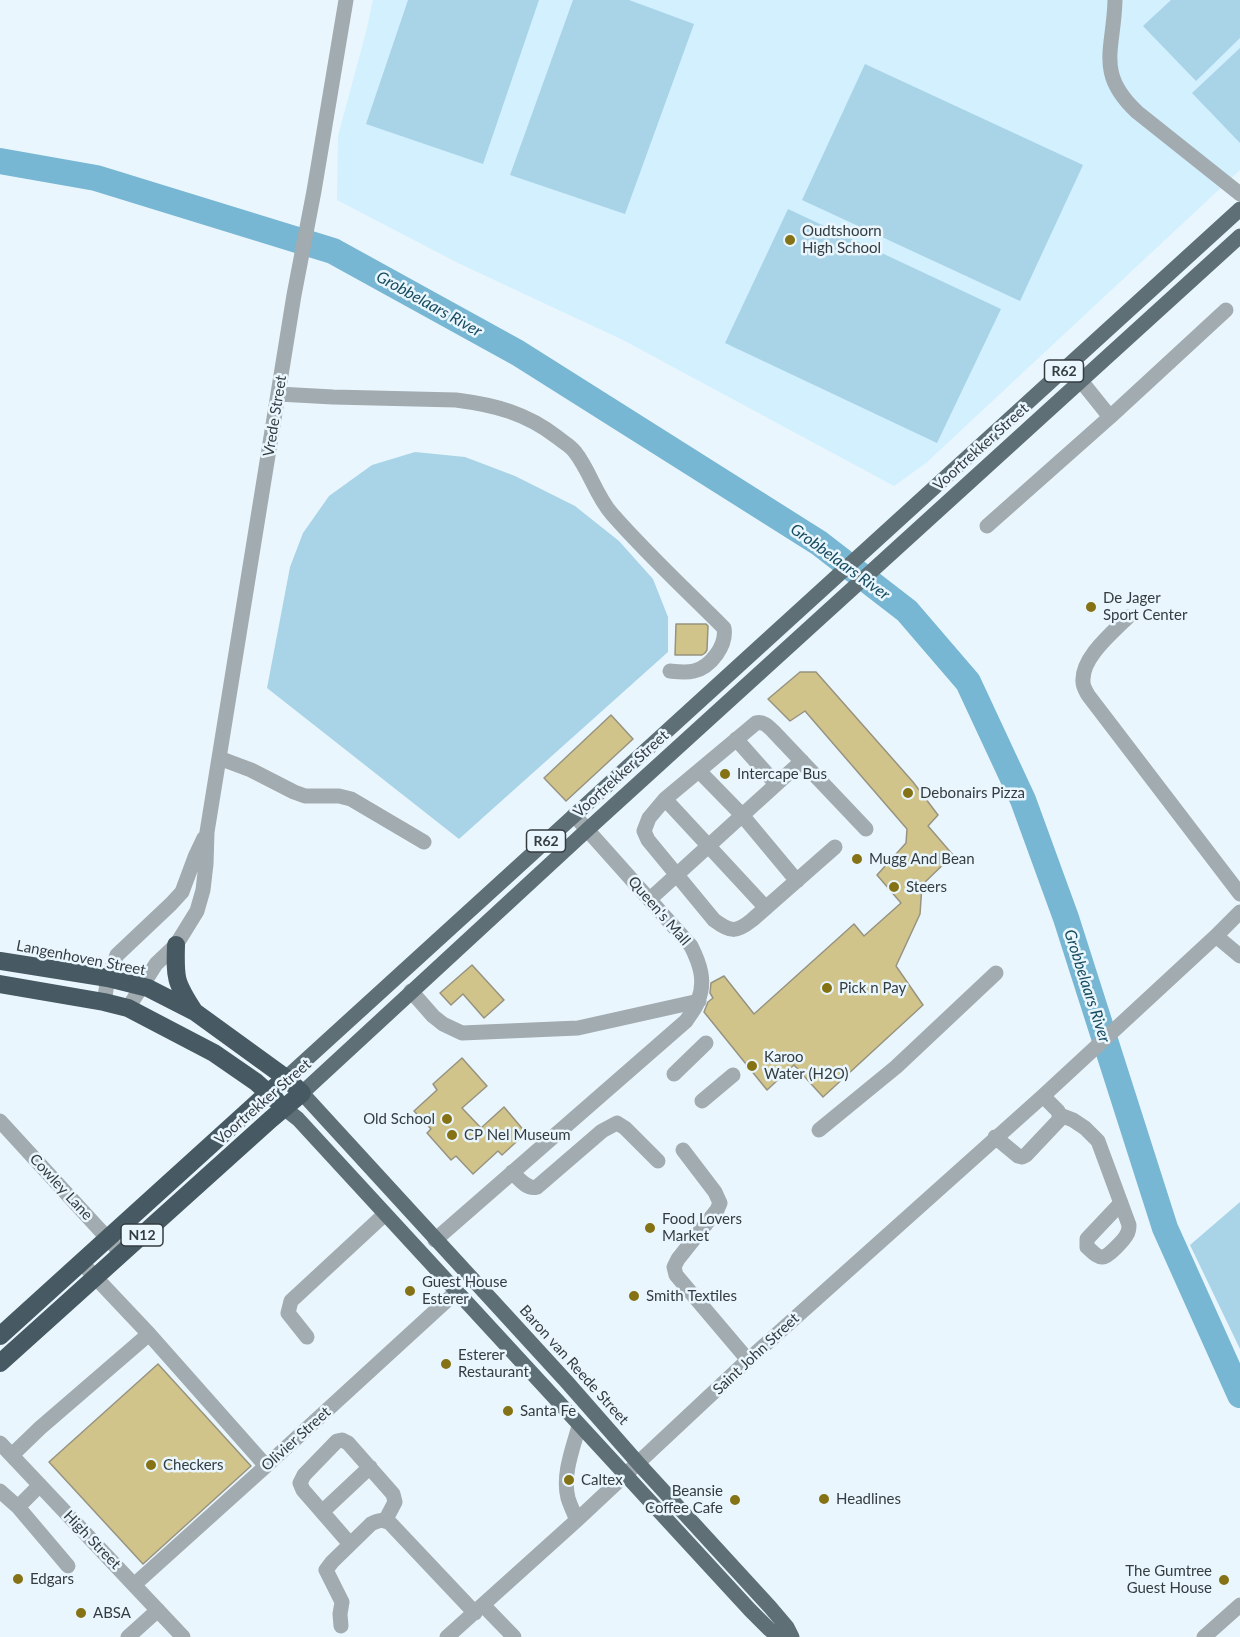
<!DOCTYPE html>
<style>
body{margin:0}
canvas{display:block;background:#e9f6fd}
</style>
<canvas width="1240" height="1637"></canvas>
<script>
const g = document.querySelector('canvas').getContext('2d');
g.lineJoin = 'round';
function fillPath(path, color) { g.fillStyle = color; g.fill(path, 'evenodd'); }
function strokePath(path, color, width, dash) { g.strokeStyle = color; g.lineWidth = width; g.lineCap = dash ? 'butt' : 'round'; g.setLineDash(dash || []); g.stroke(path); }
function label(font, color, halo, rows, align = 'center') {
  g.font = font + ' Lato,sans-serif'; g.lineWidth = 5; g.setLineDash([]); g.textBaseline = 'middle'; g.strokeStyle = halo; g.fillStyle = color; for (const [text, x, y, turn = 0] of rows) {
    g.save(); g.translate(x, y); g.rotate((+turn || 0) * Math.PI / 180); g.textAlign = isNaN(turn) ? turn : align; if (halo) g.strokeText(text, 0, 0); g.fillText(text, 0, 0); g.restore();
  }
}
const built = new Path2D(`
 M373,0H1240V170L926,463L894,486L623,340L460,264L337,200L338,136L366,32Z`);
const green = new Path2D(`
 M408,0H539L483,164L366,124Z
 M573,0H629L694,24L625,214L510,175Z
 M1171,0H1240V38L1196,81L1143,26Z
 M1240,48V143L1192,93Z
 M865,64L1083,165L1020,301L802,200Z
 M788,209L1001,309L937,443L725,343Z
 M415,452L465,457L515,476L575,506L619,541L653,579L668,617V652L459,839L267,688L290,567L303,533L329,496L372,465Z
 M1240,1202V1349L1190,1245Z`);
const river = new Path2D(`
 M0,161L96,178L333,251L518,353L819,543L907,611L968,682L1023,800L1066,918L1165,1228L1240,1395`);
const building = new Path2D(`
 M676,624H706L708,626L707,650L705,653L702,655H675Z
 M800,672H816L913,782L938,815L928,826L953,855L922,885L920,914L896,966L923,1005L823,1097L794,1065L767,1090L704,1012L708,1002L713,998L710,993L711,983L724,976L754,1014L854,924L864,936L901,903L877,875L906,843L907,829L805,711L790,721L768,699Z
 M611,715L633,739L566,801L544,778Z
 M472,965L504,1000L484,1018L463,994L451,1005L440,993Z
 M462,1058L487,1086L462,1108L481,1128L504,1107L526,1133L502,1155L498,1151L473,1174L456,1156L451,1160L427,1133L431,1129L414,1111L437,1090L433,1084Z
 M158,1364L251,1466L143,1564L49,1462Z`);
const minor = new Path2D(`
 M1115,0C1114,49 1095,73 1137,112L1240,194
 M278,394L333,397L456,400C495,405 526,413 557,437C563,442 571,446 575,452C590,471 596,496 612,514C647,554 686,590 724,628C727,645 711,667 694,671C686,673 679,672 670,671
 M1110,417L1226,310
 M987,526L1110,417L1069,366
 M1128,617C1112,633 1081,658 1083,682C1083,687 1086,691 1088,695L1240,894
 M736,739L776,784
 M219,758L251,770L294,792L305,796H339L351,799L424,842
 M699,771L742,815L797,881
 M665,799L766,908
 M835,847L752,920C736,933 730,932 714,920L648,840L644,831L649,818L665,799L756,723C763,721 768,726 773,731L866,829
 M650,899L802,761
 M1216,936L1240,956
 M411,991L433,1016L443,1024L462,1033L578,1028L699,1001
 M104,1002L108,978L117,955L171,904L182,892L195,857L204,838
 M128,1008L156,964L176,945L197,911L203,890L206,864L207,832L219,758L294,295L314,191L346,0
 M674,1074L706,1043
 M702,1101L733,1075
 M1060,1115L1073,1120L1085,1128L1098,1141L1129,1225C1129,1228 1129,1231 1127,1234C1125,1239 1108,1257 1103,1257C1097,1258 1091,1250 1087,1247V1239L1121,1203
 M0,1121L121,1253
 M819,1130L896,1067L996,973
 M995,1137L1018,1156L1022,1157L1026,1155L1060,1119L1058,1111L1043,1096
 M683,1150L715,1192L720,1203L717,1210L678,1259L674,1267L676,1275L748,1360
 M512,1172C519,1179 527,1190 537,1187L602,1131L617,1123L625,1128L658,1161
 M435,1240L686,1021C690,1015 696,1008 698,1001C706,981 700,964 691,946L574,815
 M81,1262L149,1334L266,1466
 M307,1337L288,1313L291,1301L385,1214
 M0,1443L183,1637
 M12,1455L40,1428L149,1334
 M0,1491L18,1507L68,1566
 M18,1507L40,1485
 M322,1512L370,1467
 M577,1520C574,1513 570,1505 568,1498C562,1475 573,1448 579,1426
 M350,1544L303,1490L300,1483L304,1475L337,1441L342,1440L348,1443L393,1494L395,1502L385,1521
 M135,1584L266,1466L456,1292
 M483,1605L514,1637
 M341,1626L340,1614L342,1602L326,1570L332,1562L371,1524C379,1520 383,1519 390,1523L475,1613
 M128,1637L158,1610
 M447,1637L577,1520L748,1360L1043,1096L1216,936L1240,912
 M1204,1637L1240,1605`);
const major = new Path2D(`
 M286,1078L1240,209
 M284,1108L298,1119L750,1610L769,1629L779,1637
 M792,1637L787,1627L770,1607L638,1463L566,1381L302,1093L587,830L1240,236`);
const highway = new Path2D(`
 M176,945C175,978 175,982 194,1011
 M0,961L108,978L148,988L195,1012L286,1078L302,1093L271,1119L0,1363
 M0,984L104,1002L128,1008L214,1053L256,1082L276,1100
 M0,1336L268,1093L286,1078`);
const markers = [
 [790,240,6,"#857214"],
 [1091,607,6,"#857214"],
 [725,774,6,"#857214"],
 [908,793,6,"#857214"],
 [857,859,6,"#857214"],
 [894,887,6,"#857214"],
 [827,988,6,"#857214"],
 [752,1066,6,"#857214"],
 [447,1119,6,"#857214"],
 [452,1135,6,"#857214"],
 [650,1228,6,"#857214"],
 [410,1291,6,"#857214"],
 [634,1296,6,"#857214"],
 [446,1364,6,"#857214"],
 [508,1411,6,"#857214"],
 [151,1465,6,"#857214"],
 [569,1480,6,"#857214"],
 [824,1499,6,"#857214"],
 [735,1500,6,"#857214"],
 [18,1579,6,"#857214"],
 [1224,1580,6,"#857214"],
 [81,1613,6,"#857214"]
];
const shields = [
 [1064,371,39],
 [546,841,39],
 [142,1235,42]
];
const shieldNames = [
 ["R62",1064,371],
 ["R62",546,841],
 ["N12",142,1235]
];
const poiNames = [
 ["Oudtshoorn",802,231],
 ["High School",802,248],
 ["De Jager",1103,598],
 ["Sport Center",1103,615],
 ["Intercape Bus",737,774],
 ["Debonairs Pizza",920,793],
 ["Mugg And Bean",869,859],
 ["Steers",906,887],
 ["Pick n Pay",839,988],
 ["Karoo",764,1057],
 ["Water (H2O)",764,1074],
 ["Old School",435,1119,"right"],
 ["CP Nel Museum",464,1135],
 ["Food Lovers",662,1219],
 ["Market",662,1236],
 ["Guest House",422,1282],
 ["Esterer",422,1299],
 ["Smith Textiles",646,1296],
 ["Esterer",458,1355],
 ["Restaurant",458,1372],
 ["Santa Fe",520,1411],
 ["Checkers",163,1465],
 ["Caltex",581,1480],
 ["Beansie",723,1491,"right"],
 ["Coffee Cafe",723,1508,"right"],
 ["Headlines",836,1499],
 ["The Gumtree",1212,1571,"right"],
 ["Guest House",1212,1588,"right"],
 ["Edgars",30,1579],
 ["ABSA",93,1613]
];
const streetNames = [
 ["Vrede Street",275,416,-81],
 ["Voortrekker Street",981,447,-42],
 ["Voortrekker Street",621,774,-42],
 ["Queen's Mall",659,911,49],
 ["Langenhoven Street",81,958,11],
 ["Voortrekker Street",263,1102,-41],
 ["Cowley Lane",61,1187,47],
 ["Saint John Street",756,1354,-43],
 ["Baron van Reede Street",574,1365,48],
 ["Olivier Street",296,1439,-42],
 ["High Street",92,1540,46]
];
const waterNames = [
 ["Grobbelaars River",429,304,29],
 ["Grobbelaars River",840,562,36],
 ["Grobbelaars River",1087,986,72]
];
fillPath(built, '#d2f0fe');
fillPath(green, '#a9d4e8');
strokePath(river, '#78b7d3', 26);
fillPath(building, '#d1c48b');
strokePath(building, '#979380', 1.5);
strokePath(minor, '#a2abaf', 15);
strokePath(major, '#5e6f76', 15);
strokePath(highway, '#475962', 18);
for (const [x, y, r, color] of markers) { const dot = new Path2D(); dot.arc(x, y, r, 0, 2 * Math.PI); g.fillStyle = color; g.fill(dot); strokePath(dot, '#e9f6fd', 2); }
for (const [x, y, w] of shields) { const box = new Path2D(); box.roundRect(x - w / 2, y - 11, w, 22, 4.5); g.fillStyle = '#e9f6fd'; g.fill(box); strokePath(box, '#343c40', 1.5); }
label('bold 14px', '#343c40', null, shieldNames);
label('15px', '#343c40', '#e9f6fd', poiNames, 'left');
label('15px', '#343c40', '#e9f6fd', streetNames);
label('italic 16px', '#174b5f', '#e9f6fd', waterNames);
</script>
